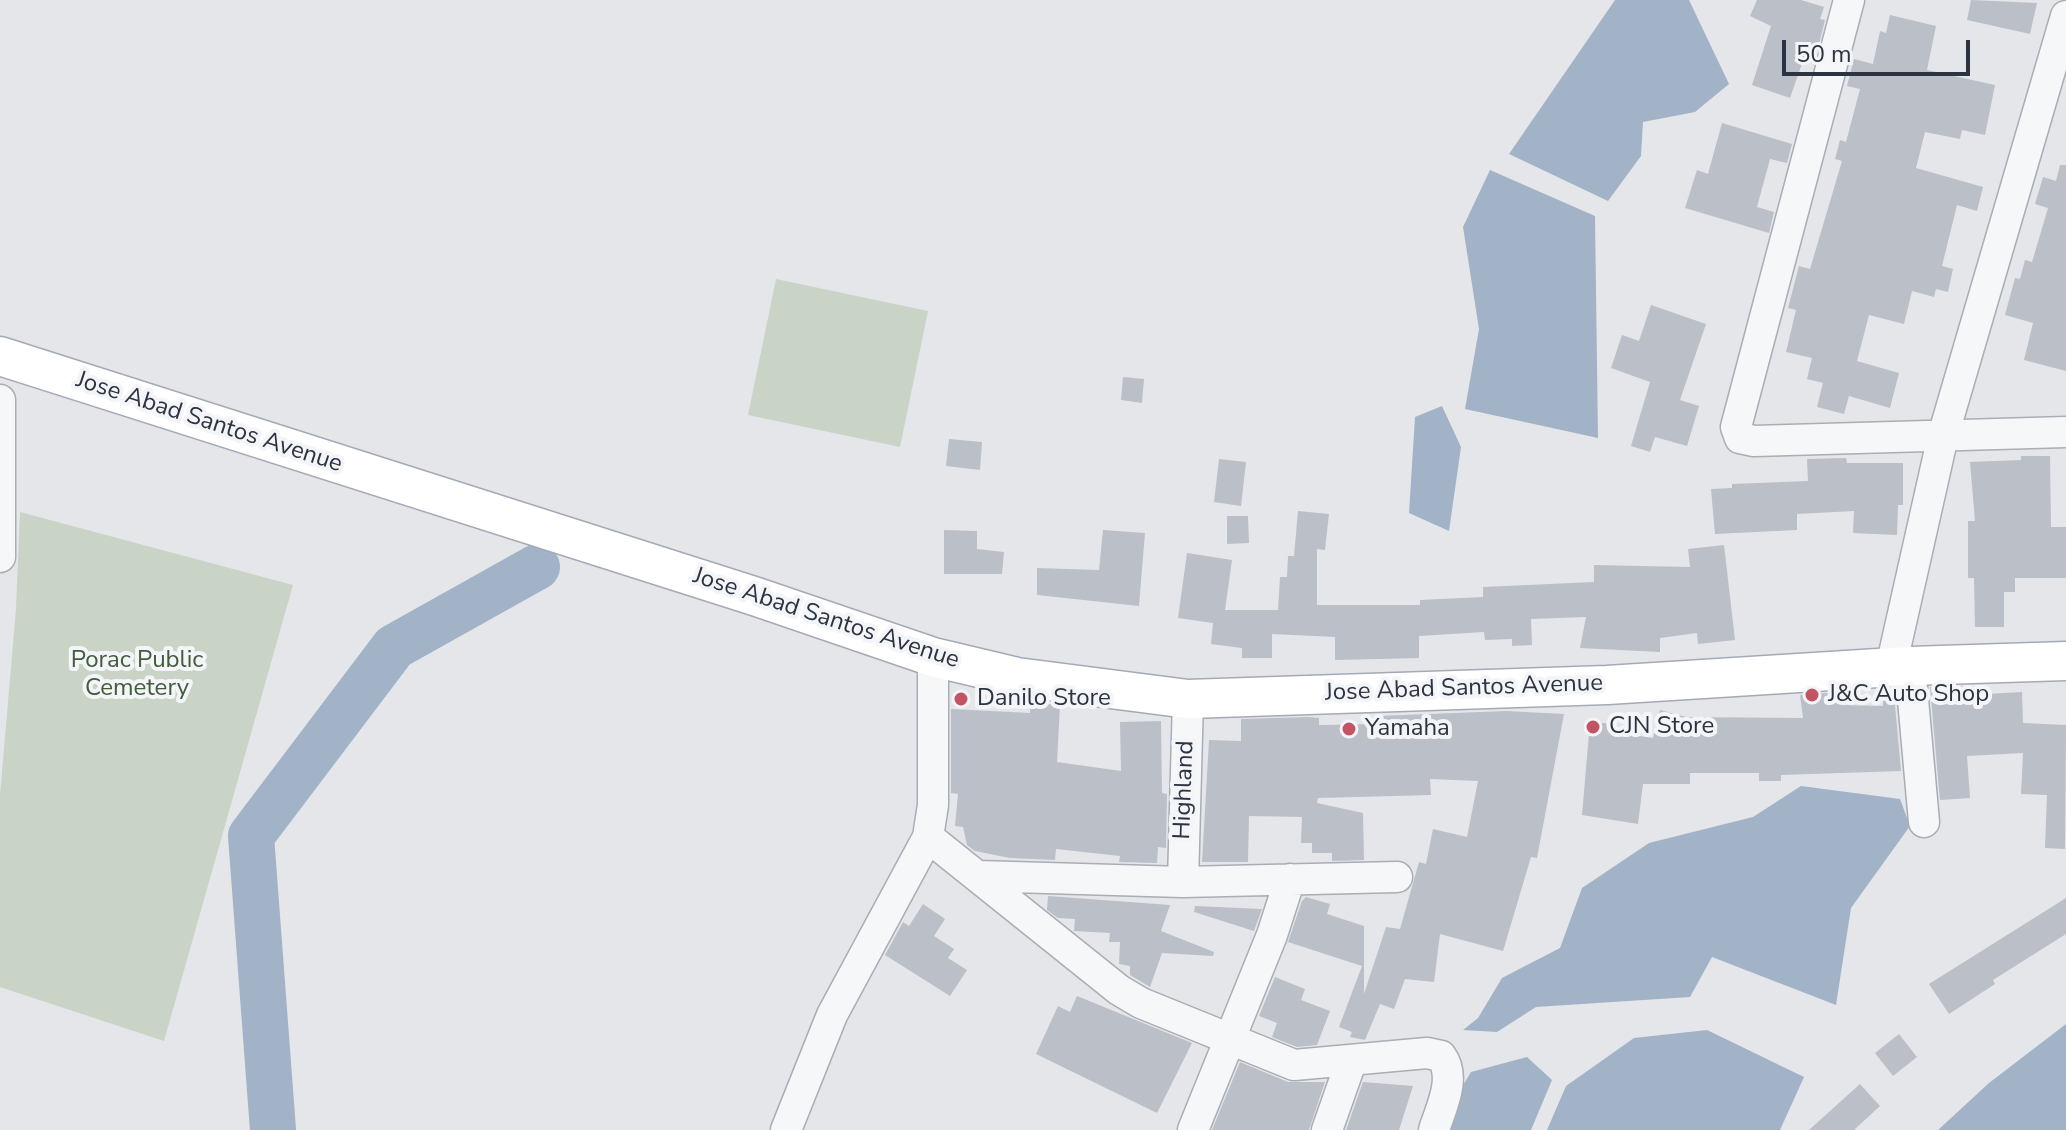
<!DOCTYPE html>
<style>
body{margin:0}
#map{position:relative;width:2066px;height:1130px;overflow:hidden;background:#e4e6ea;font-family:"Nunito Sans",sans-serif}
canvas{display:block}
.scale{position:absolute;left:1782px;top:40px;width:188px;height:36px;box-sizing:border-box;border:4px solid #2d3441;border-top:0;padding-left:10px;font-size:24px;line-height:28px;white-space:nowrap;color:#2d3441;-webkit-text-stroke:6px #f3f5f8;paint-order:stroke}
</style>
<div id="map">
<canvas width="2066" height="1130"></canvas>
<div class="scale">50 m</div>
</div>
<script>
const g = document.querySelector('canvas').getContext('2d');
g.lineJoin = 'round';
function fillPath(path, color) { g.fillStyle = color; g.fill(path, 'evenodd'); }
function strokePath(path, color, width, dash) { g.strokeStyle = color; g.lineWidth = width; g.lineCap = dash ? 'butt' : 'round'; g.setLineDash(dash || []); g.stroke(path); }
function label(font, color, halo, rows, align = 'center') {
  g.font = font + ' "Nunito Sans",sans-serif'; g.lineWidth = 8; g.setLineDash([]); g.textBaseline = 'middle'; g.strokeStyle = halo; g.fillStyle = color; for (const [text, x, y, turn = 0] of rows) {
    g.save(); g.translate(x, y); g.rotate((+turn || 0) * Math.PI / 180); g.textAlign = isNaN(turn) ? turn : align; if (halo) g.strokeText(text, 0, 0); g.fillText(text, 0, 0); g.restore();
  }
}
const green = new Path2D(`
 M776,279L928,311L900,447L748,415Z
 M20,512L293,585L164,1041L0,987V795L16,609Z`);
const water = new Path2D(`
 M1615,0H1689L1729,84L1695,112L1643,122L1641,156L1608,201L1509,154Z
 M1490,170L1595,216L1598,438L1465,409L1479,329L1463,227Z
 M1442,406L1461,447L1449,531L1409,513L1415,417Z
 M1801,786L1900,799L1910,826L1851,908L1836,1005L1712,957L1690,997L1536,1007L1497,1032L1463,1030L1478,1018L1502,978L1560,948L1582,888L1649,843L1753,817Z
 M2066,1024V1130H1938L1989,1083Z
 M1707,1030L1804,1077L1780,1130H1547L1566,1086L1634,1038Z
 M1527,1057L1552,1080L1531,1130H1449L1456,1097L1471,1072Z`);
const river = new Path2D(`
 M273,1130L251,836L394,647L537,567`);
const building = new Path2D(`
 M1757,0H1801L1824,7L1820,19L1825,20L1816,56L1806,52L1790,98L1752,85L1771,26L1750,16Z
 M1971,0L2037,3L2030,34L1967,20Z
 M1890,15L1936,26L1927,70L1995,85L1985,135L1962,130L1960,139L1925,132L1916,168L1983,187L1977,211L1957,205L1942,266L1953,269L1948,292L1936,289L1934,297L1912,291L1904,324L1869,315L1857,361L1899,373L1890,408L1849,396L1844,414L1817,407L1823,383L1807,379L1812,358L1786,352L1796,310L1788,308L1799,266L1810,269L1842,161L1835,159L1840,140L1846,142L1860,89L1847,86L1854,59L1873,64L1880,31L1886,33Z
 M1722,123L1792,144L1787,163L1770,159L1757,207L1774,212L1769,233L1685,208L1697,170L1708,174Z
 M2060,165H2066V371L2024,360L2033,323L2005,315L2015,278L2020,279L2025,260L2032,262L2048,208L2035,204L2043,177L2056,181Z
 M1651,305L1706,324L1680,400L1699,406L1687,446L1655,437L1650,452L1631,446L1650,382L1611,368L1622,335L1639,341Z
 M1123,377L1144,379L1142,403L1121,400Z
 M949,439L982,442L980,470L946,466Z
 M2021,456H2050L2051,527H2066V578H2015V592H2004V627H1975L1974,578H1968V521H1975L1970,462L2021,460Z
 M1846,458L1847,463H1903V505H1898L1897,535L1853,533L1854,511L1797,514V530L1715,534L1711,489L1732,488V484L1808,481L1807,459Z
 M1219,459L1246,462L1241,506L1214,502Z
 M1298,511L1329,514L1325,550L1317,549V605H1420V600L1483,597V587L1594,582V565L1690,567L1688,549L1724,545L1735,640L1698,644L1697,633L1660,638V652L1580,648L1586,617L1531,619L1532,645L1512,646V639L1485,640L1484,632L1419,636V658L1335,660V637L1272,634V658H1242V648L1211,644L1213,623L1178,618L1187,553L1232,560L1225,610H1278L1280,577H1287L1288,556H1294Z
 M1227,516H1248L1249,543L1227,544Z
 M944,530L977,531V549L1004,552L1002,574H944Z
 M1103,530L1145,533L1139,606L1037,595V568L1099,570Z
 M1986,686L1987,694L2022,692L2023,723L2066,725L2065,849L2045,848L2047,795L2021,794L2023,753L1967,756L1970,798L1940,800L1930,687Z
 M1841,692V705L1883,706V694H1894L1901,771L1781,775V781H1759V773H1690V784H1643L1638,824L1582,815L1590,722L1614,724L1613,732L1653,738L1660,710L1686,717L1803,718L1800,695Z
 M1031,702L1060,705L1057,762L1121,771L1120,722L1161,721L1162,793L1167,794L1166,848L1158,847L1157,863L1119,862L1120,856L1056,849L1055,860L1010,858L975,851L967,845L963,827L955,826L958,794L951,793V709L1030,713Z
 M1506,711L1564,714L1537,858L1531,857L1503,951L1440,934L1434,982L1405,979L1394,1009L1380,1004L1365,1040L1350,1037L1352,1032L1339,1027L1362,966L1288,942L1302,901L1306,897L1330,904L1327,914L1364,926V994L1386,927L1400,929L1419,862L1426,864L1433,829L1467,837L1478,781L1430,779L1431,795L1318,798L1317,803L1363,813L1364,860L1332,861V853H1312V843H1301L1302,817L1249,816L1248,862H1202L1209,740L1241,741V719L1308,717L1319,718V725L1379,724L1378,716Z
 M1048,896L1170,905L1161,931L1214,952L1213,956L1162,953L1150,987L1130,975V966L1119,964L1120,942H1109L1110,933L1074,931L1075,919L1058,918L1047,910Z
 M2066,898V934L1993,980L1995,984L1949,1014L1929,984Z
 M923,904L945,919L934,936L954,949L948,958L967,970L950,996L885,955L903,922L909,926Z
 M1195,906L1262,909L1254,931L1194,912Z
 M1275,977L1305,989L1301,1000L1330,1011L1317,1045L1297,1047L1272,1037L1277,1023L1259,1016Z
 M1077,996L1192,1043L1157,1113L1036,1054L1058,1006L1070,1012Z
 M1899,1034L1917,1057L1893,1076L1875,1053Z
 M1240,1062L1288,1082H1325L1309,1130H1212Z
 M1363,1082L1413,1086L1399,1130H1346Z
 M1860,1084L1880,1106L1854,1130H1809Z`);
const minor = new Path2D(`
 M1849,0L1736,427L1740,438L1754,441L2066,432
 M0,400V557
 M1910,666L1924,822
 M1891,667L1943,436L2066,16
 M928,837L1119,990L1141,1003L1294,1065L1427,1053L1441,1056C1457,1077 1441,1108 1434,1130
 M978,876L1183,882L1397,877
 M1183,882L1188,699
 M786,1130L832,1015L928,837L933,805V657
 M1193,1130L1272,935L1290,879
 M1327,1130L1351,1062`);
const major = new Path2D(`
 M0,356L754,596L933,657L1017,677L1188,699L1607,685L1910,666L2066,661`);
const markers = [
 [1812,695,8,"#c35563"],
 [961,699,8,"#c35563"],
 [1593,727,8,"#c35563"],
 [1349,729,8,"#c35563"]
];
const streetNames = [
 ["Jose Abad Santos Avenue",209,423,18],
 ["Jose Abad Santos Avenue",826,619,18],
 ["Jose Abad Santos Avenue",1464,689,-2],
 ["Highland",1185,790,-88]
];
const parkNames = [
 ["Porac Public",137,661],
 ["Cemetery",137,689]
];
const poiNames = [
 ["J&C Auto Shop",1828,695],
 ["Danilo Store",977,699],
 ["CJN Store",1609,727],
 ["Yamaha",1365,729]
];
fillPath(green, '#c9d4c6');
fillPath(water, '#a2b3c7');
strokePath(river, '#a2b3c7', 46);
fillPath(building, '#bbbfc7');
strokePath(minor, '#a9adb4', 33);
strokePath(major, '#a4aab5', 41);
strokePath(minor, '#f6f7f9', 30);
strokePath(major, '#fff', 38);
for (const [x, y, r, color] of markers) { const dot = new Path2D(); dot.arc(x, y, r, 0, 2 * Math.PI); g.fillStyle = color; g.fill(dot); strokePath(dot, '#f3f5f8', 3); }
label('24px', '#2d3441', '#f3f5f8', streetNames);
label('24px', '#415c3b', '#f3f5f8', parkNames);
label('24px', '#2d3441', '#f3f5f8', poiNames, 'left');
</script>
